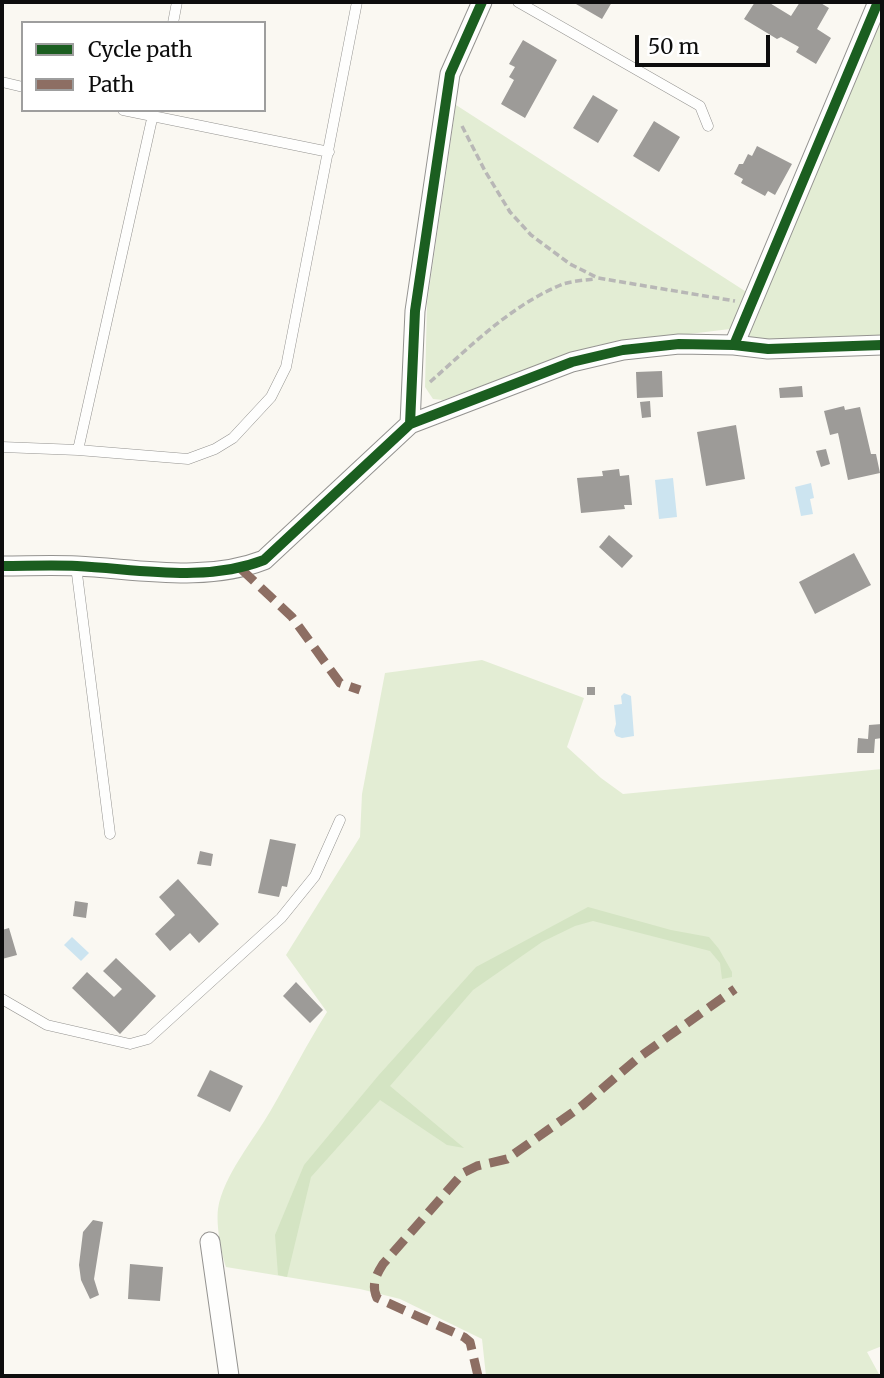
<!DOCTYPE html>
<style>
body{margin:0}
#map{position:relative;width:884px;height:1378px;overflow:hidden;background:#faf8f2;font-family:Merriweather,serif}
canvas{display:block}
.frame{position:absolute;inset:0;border:4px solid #0d0d0d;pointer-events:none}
.legend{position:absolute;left:21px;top:21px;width:245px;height:91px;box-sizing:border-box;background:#fff;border:2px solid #9e9e9e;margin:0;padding:9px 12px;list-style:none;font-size:21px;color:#0d0d0d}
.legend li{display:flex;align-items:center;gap:14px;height:35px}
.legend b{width:35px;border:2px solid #9e9e9e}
.scale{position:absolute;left:635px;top:35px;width:135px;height:32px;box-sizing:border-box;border:4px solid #0d0d0d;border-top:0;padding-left:9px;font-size:21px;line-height:24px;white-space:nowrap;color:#0d0d0d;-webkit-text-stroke:5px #fff;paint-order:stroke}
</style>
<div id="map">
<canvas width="884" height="1378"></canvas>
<div class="frame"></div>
<ul class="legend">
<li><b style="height:9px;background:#1b5e20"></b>Cycle path</li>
<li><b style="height:9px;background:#8d6e63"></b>Path</li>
</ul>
<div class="scale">50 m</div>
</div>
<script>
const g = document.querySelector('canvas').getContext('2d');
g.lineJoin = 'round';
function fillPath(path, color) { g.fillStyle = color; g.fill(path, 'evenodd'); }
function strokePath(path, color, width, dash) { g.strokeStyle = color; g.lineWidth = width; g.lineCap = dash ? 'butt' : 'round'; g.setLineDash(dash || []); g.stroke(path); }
const green = new Path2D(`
 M882,2V345H734Z
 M456,105L748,293L734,325L730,329L599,345L573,352L443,400L433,399L425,387L427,303Z
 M482,660L584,698L567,747L601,778L623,794L882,769V1346L867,1352L880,1376H486L482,1339L400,1299L360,1289L226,1267C221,1252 216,1225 218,1209C223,1176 255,1138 271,1110C290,1077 307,1044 327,1012L286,955L360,837L362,794L385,673Z`);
const forest = new Path2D(`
 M588,907L671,930L709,937L719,949L732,972V977L722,979L720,963L710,951L593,921L575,926L542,942L473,990L390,1086L464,1148L447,1145L380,1100L311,1177L287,1277L278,1275L275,1235L304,1165L378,1076L476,967Z`);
const water = new Path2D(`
 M673,478L677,517L659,519L655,480Z
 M811,483L814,498L810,499L813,514L801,516L795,487Z
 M624,693L631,696L634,736L622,738L616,736L614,731L616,724L614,705L622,704L621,696Z
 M72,937L89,953L81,961L64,945Z`);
const building = new Path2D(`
 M578,2H612L602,19L576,4Z
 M755,2H768L791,16L800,2H819L829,8L817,29L831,38L816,64L796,52L799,47L781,37L777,39L744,19Z
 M523,40L557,60L525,118L501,104L514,80L509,77L515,67L509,64Z
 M593,95L618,110L598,143L573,128Z
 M654,121L680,137L659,172L633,156Z
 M757,146L792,164L775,195L768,191L765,196L741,183L743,179L734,174L739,164H743L748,154L752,156Z
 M662,371L663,397L637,398L636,372Z
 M802,386L803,397L780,398L779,388Z
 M650,401L651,417L642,418L640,402Z
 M844,406L845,410L860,407L871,454H876L880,473L848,480L838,433L830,435L824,411Z
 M736,425L745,479L706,486L697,432Z
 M826,449L830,464L821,467L816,451Z
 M619,469L620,476L629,475L632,505H624L625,509L581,513L577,478L603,476L602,471Z
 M609,535L633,556L622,568L599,547Z
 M854,553L871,585L815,614L799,582Z
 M587,687H595V695H587Z
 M882,724V738L875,739L874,753H857L858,738L868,739L869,725Z
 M270,839L296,844L287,887L282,886L279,897L258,893Z
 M200,851L213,854L211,866L197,864Z
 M178,879L219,924L199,943L190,933L170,951L155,934L175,915L159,897Z
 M75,901L88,903L86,918L73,916Z
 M9,928L17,955L2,959V930Z
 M116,958L156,996L120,1034L72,988L87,972L114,997L122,989L103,971Z
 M296,982L323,1010L310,1023L283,996Z
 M210,1070L243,1086L230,1112L197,1096Z
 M93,1220L103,1222L94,1279L99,1295L90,1299L81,1280L79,1265L83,1232Z
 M130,1264L163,1267L160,1301L128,1299Z`);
const path = new Path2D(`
 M462,126L485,171L510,212L531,235L570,264L598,278L735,301
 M430,382C471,346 511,305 563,284C573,281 585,280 595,279`);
const lane = new Path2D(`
 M518,2L700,106L708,126
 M173,23L177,2
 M2,82L23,87
 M123,110L329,152
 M2,447L78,450L188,459L215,449L233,438L271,397L286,367L357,2
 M78,450L154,110
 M76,566L110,834
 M2,999L47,1025L130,1044L148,1039L281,918L315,876L340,820`);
const street = new Path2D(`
 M734,345L878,2
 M410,424L415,311L450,74L482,2
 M2,566C27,566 52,565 77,566C139,569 205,583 264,560L410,424L572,362L623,350L679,344L734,345L768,349L882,345
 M210,1242L229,1376`);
const quiet = new Path2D(`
 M241,569L292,617L340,683L360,690
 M478,1376L470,1342L464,1337L377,1298C371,1285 376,1275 383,1264L463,1173L477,1166L507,1159L583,1105L638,1058L735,989`);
const cycleway = new Path2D(`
 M734,345L878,2
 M410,424L415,311L450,74L482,2
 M2,566C27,566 52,565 77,566C139,569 205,583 264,560L410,424L572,362L623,350L679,344L734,345L768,349L882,345`);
fillPath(green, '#e3edd4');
fillPath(forest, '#d4e4c3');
fillPath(water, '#cce4f0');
fillPath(building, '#9d9b98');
strokePath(lane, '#949390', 11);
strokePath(street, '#949390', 21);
strokePath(path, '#b8b7b6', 3.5, [7, 3.5]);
strokePath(lane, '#fefefd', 10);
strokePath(street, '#fefefd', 19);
strokePath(quiet, '#8d6e63', 9, [18, 9]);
strokePath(cycleway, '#1b5e20', 10);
</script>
